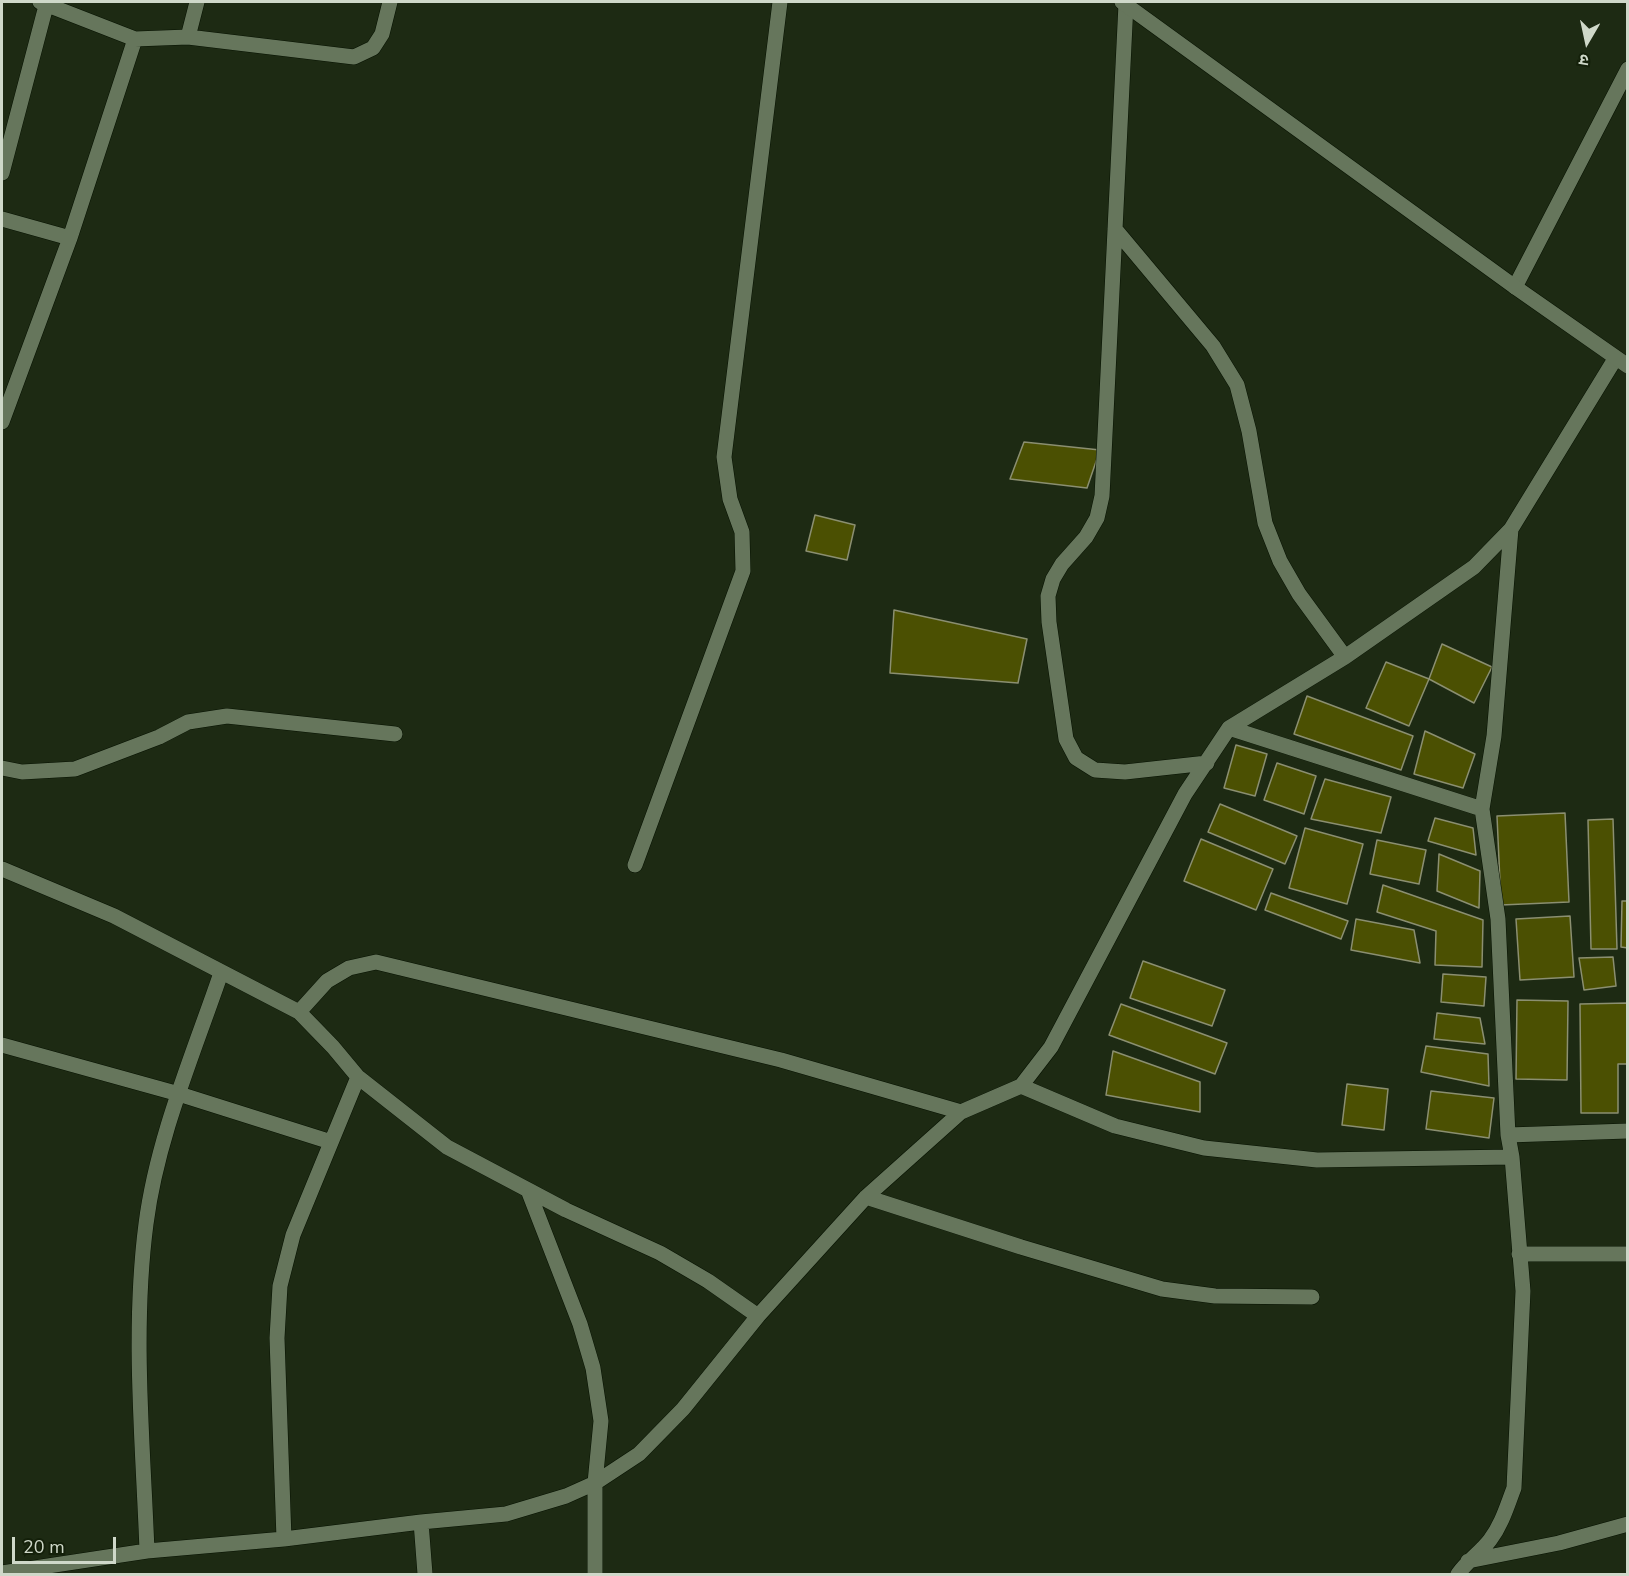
<!DOCTYPE html>
<meta charset="utf-8">
<style>
body{margin:0}
#map{position:relative;width:1629px;height:1576px;overflow:hidden;background:#1d2a13;font-family:"Nunito Sans","Noto Sans Devanagari",sans-serif}
canvas{display:block}
.frame{position:absolute;inset:0;border:3px solid #cfd8c9;pointer-events:none}
.north{position:absolute;left:1557px;top:12px;width:60px;height:60px;-webkit-text-stroke:4px #14200a;paint-order:stroke;rotate:189deg;font-size:16px;font-weight:700;line-height:24px;text-align:center;color:#cfd8c9}
.north::after{content:'';display:block;margin:auto;width:21px;height:27px;background:#cfd8c9;clip-path:polygon(50% 0,100% 100%,50% 72%,0 100%)}
.scale{position:absolute;left:12px;top:1537px;width:104px;height:27px;box-sizing:border-box;border:3px solid #cfd8c9;border-top:0;padding-left:8px;font-size:18px;line-height:21px;white-space:nowrap;color:#cfd8c9;-webkit-text-stroke:4px #14200a;paint-order:stroke}
</style>
<div id="map">
<canvas width="1629" height="1576"></canvas>
<div class="frame"></div>
<div class="north">उ</div>
<div class="scale">20 m</div>
</div>
<script>
const g = document.querySelector('canvas').getContext('2d');
g.lineJoin = 'round';
function fillPath(path, color) { g.fillStyle = color; g.fill(path, 'evenodd'); }
function strokePath(path, color, width, dash) { g.strokeStyle = color; g.lineWidth = width; g.lineCap = dash ? 'butt' : 'round'; g.setLineDash(dash || []); g.stroke(path); }
const building = new Path2D(`
 M1024,442L1100,450L1087,488L1010,479Z
 M815,515L855,525L847,560L806,551Z
 M894,610L1027,639L1018,683L890,673Z
 M1442,644L1492,667L1474,703L1429,679Z
 M1386,662L1429,679L1409,726L1366,708Z
 M1307,696L1413,736L1401,770L1294,734Z
 M1425,731L1475,754L1463,788L1414,774Z
 M1236,745L1267,754L1255,796L1224,788Z
 M1277,763L1316,776L1304,814L1264,800Z
 M1325,779L1391,797L1381,833L1311,819Z
 M1220,804L1297,836L1285,864L1208,832Z
 M1565,813L1569,902L1501,905L1497,816Z
 M1435,818L1473,828L1476,855L1428,841Z
 M1613,819L1617,949H1591L1588,820Z
 M1305,828L1363,844L1347,904L1289,888Z
 M1201,839L1273,869L1256,910L1184,881Z
 M1377,840L1426,850L1419,884L1370,874Z
 M1439,854L1480,871L1479,908L1437,891Z
 M1383,885L1483,920L1482,967L1435,965L1436,931L1377,912Z
 M1271,893L1348,921L1341,939L1265,910Z
 M1622,901H1628V948L1621,947Z
 M1570,916L1574,977L1520,980L1516,919Z
 M1356,919L1414,930L1420,963L1351,950Z
 M1613,957L1616,986L1584,990L1579,958Z
 M1143,961L1225,990L1212,1026L1130,998Z
 M1443,974L1486,977L1484,1006L1441,1002Z
 M1517,1000L1568,1001L1567,1080L1516,1079Z
 M1628,1003V1064H1618V1113H1581L1580,1004Z
 M1121,1004L1227,1043L1215,1074L1109,1035Z
 M1437,1013L1480,1018L1485,1044L1434,1039Z
 M1426,1046L1488,1054L1489,1086L1421,1072Z
 M1113,1051L1200,1082V1112L1106,1095Z
 M1347,1084L1388,1089L1384,1130L1342,1125Z
 M1431,1091L1494,1098L1489,1138L1426,1129Z`);
const minor = new Path2D(`
 M40,2L135,39L188,37L354,57L373,48L382,34L390,2
 M1126,4L1102,496L1097,518L1086,537L1062,564L1053,579L1048,596L1049,622L1066,739L1076,758L1095,770L1125,772L1207,763
 M188,37L197,2
 M2,173L47,2
 M2,219L70,238
 M1115,229L1213,346L1237,385L1249,431L1265,523L1280,561L1299,594L1345,657
 M1515,287L1628,69
 M2,422L70,238L135,39
 M1229,728L1482,809L1498,919L1508,1135L1512,1157L1523,1291L1514,1488C1507,1506 1502,1524 1490,1540C1480,1553 1468,1560 1458,1574
 M2,768L22,772L75,769L159,737L188,722L227,716L395,734
 M1482,809L1494,736L1511,529
 M635,865L743,571L742,532L730,499L724,457L780,2
 M2,869L114,916L299,1012L333,1047L358,1077L447,1147L566,1210L660,1253L708,1281L758,1316
 M299,1012L327,981L349,968L376,962L781,1060L961,1112
 M2,1045L179,1094L331,1142
 M1021,1086L1115,1126L1204,1148L1317,1160L1512,1157
 M1508,1135L1628,1131
 M528,1190L580,1324L593,1368L601,1421L595,1483V1574
 M866,1197L1021,1247L1162,1289L1215,1296L1312,1297
 M1519,1254H1628
 M421,1522L425,1574
 M284,1539L277,1338L280,1286L293,1235L358,1077
 M147,1551C143,1443 132,1332 146,1224C157,1138 193,1055 221,973
 M1468,1561L1559,1543L1628,1524
 M2,1573L147,1551L284,1539L421,1522L506,1514L566,1496L595,1483L639,1454L683,1409L758,1316L866,1197L961,1112L1021,1086L1051,1047L1185,794L1229,728L1345,657L1474,567L1511,529L1615,359`);
const tertiary = new Path2D(`
 M1122,2L1515,287L1628,366`);
fillPath(building, '#4b5002');
strokePath(building, '#8b8f71', 1.5);
strokePath(minor, '#071201', 16);
strokePath(tertiary, '#071201', 16);
strokePath(minor, '#66765c', 15);
strokePath(tertiary, '#66765c', 15);
</script>
